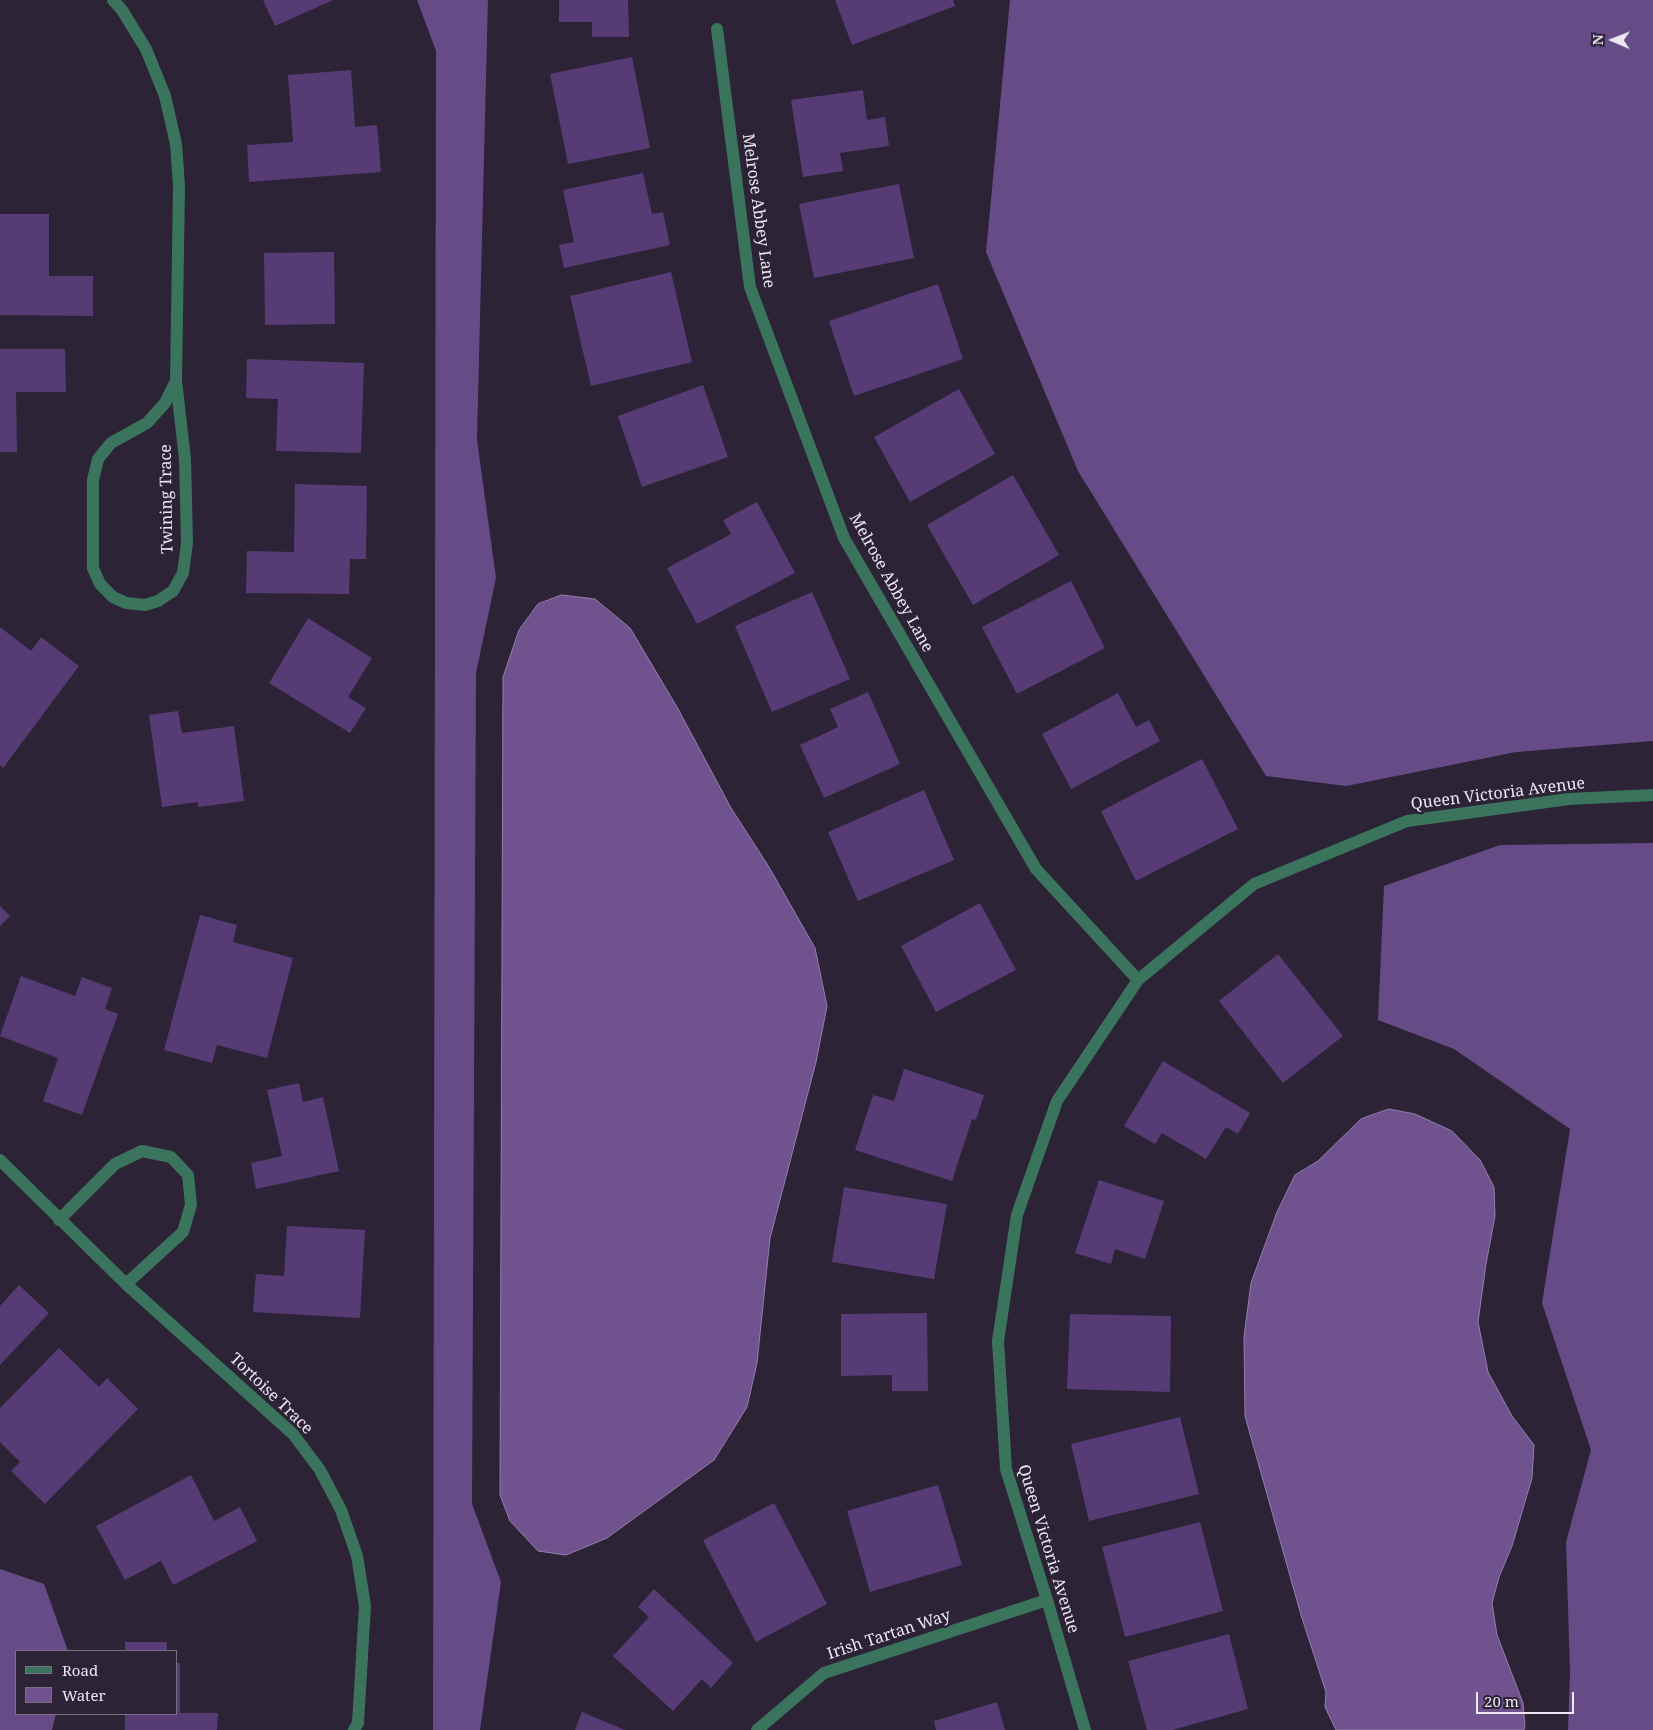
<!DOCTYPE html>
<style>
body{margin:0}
#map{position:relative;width:1653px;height:1730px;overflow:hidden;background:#2c2336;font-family:"Noto Serif",serif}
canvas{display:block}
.legend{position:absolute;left:15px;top:1650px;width:162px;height:65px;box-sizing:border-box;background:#2c2336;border:1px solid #797182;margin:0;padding:6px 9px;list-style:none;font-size:15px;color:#ece7f3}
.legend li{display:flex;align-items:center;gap:10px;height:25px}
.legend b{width:25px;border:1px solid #797182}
.north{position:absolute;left:1588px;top:15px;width:50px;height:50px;-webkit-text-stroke:4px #2c2336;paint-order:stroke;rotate:271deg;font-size:14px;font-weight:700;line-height:20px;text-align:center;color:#ece7f3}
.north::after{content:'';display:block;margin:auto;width:18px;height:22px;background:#ece7f3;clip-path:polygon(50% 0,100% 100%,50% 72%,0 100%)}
.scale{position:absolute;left:1476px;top:1692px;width:98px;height:22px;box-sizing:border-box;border:2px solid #ece7f3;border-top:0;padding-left:6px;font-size:15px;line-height:18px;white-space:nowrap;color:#ece7f3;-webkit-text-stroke:4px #2c2336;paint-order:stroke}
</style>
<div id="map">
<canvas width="1653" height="1730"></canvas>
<ul class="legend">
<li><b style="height:6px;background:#3b745c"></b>Road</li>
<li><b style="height:14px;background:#6f528e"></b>Water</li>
</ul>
<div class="north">N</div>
<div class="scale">20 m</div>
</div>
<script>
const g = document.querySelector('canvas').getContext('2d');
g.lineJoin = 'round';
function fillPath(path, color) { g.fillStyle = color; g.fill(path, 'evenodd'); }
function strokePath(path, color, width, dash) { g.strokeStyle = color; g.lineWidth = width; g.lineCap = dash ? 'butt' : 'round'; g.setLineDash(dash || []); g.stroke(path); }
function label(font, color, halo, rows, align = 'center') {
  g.font = font + ' "Noto Serif",serif'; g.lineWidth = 5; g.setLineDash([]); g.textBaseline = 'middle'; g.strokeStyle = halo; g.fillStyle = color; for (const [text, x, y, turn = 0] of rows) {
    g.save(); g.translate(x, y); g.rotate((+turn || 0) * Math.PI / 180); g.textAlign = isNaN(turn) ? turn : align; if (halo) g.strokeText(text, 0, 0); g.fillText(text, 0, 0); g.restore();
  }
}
const forest = new Path2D(`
 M417,0H488L477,440L496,578L476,673L472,1504L501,1582L480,1730H433L436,51Z
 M1010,0H1653V741L1516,752L1346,786L1266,776L1078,471L986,252Z
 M1653,843V1730H1568L1570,1673L1566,1542L1591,1450L1542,1303L1570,1129L1454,1049L1378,1020L1384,886L1500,845Z
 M0,1569L44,1584L68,1651H16V1714H56L52,1730H0Z`);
const water = new Path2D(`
 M562,595L595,599L630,628L677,707L731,808L769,867L815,948L827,1006L816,1062L770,1238L757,1363L747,1407L714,1460L607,1538L566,1555L538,1551L510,1521L500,1495L503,677L519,630L538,604Z
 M1389,1109L1415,1114L1452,1131L1480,1160L1494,1187L1495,1216L1486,1264L1478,1322L1488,1372L1512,1416L1534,1445L1532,1478L1512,1546L1499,1577L1492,1603L1497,1635L1523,1703L1525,1726L1524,1730H1336L1325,1707L1326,1692L1301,1615L1245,1416L1244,1337L1251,1283L1277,1212L1295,1175L1318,1161L1361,1119Z`);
const building = new Path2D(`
 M263,0H333L275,26Z
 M559,0H628L629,37H592V22H559Z
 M835,0H953L955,6L852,45Z
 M632,57L650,148L568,164L550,74Z
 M351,70L355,127L377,125L381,172L249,182L247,145L293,142L288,75Z
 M863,90L867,120L885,117L889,146L840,153L843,171L803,177L791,100Z
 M643,173L652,214L663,212L670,245L564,268L559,245L574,242L563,190Z
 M899,184L914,258L814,278L799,204Z
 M0,214H49V276H93V316L0,315Z
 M334,252L335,324L265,325L264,253Z
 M671,272L692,362L591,386L570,296Z
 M938,284L963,359L854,396L829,321Z
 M0,349H65L66,392H16L17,452H0Z
 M247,359L364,363L361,453L276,451L278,399L246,398Z
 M703,385L728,457L642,487L618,416Z
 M959,389L995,454L910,502L874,437Z
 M1013,475L1059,555L973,605L927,525Z
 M295,484L367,486L366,559H350L349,594L246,593L247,551L294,552Z
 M757,502L795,573L697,624L667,568L731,534L723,520Z
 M1071,581L1105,648L1017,694L982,627Z
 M812,592L850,679L772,712L735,626Z
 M308,618L372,658L348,697L366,708L350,733L269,683Z
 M0,627L31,651L41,637L79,666L3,768L0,765Z
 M868,692L900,764L824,798L800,745L838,727L830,709Z
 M1118,693L1136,727L1149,720L1160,741L1071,789L1042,734Z
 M178,711L182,733L234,726L244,801L198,807V802L162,807L149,715Z
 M1202,759L1238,829L1136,881L1101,811Z
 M924,790L954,860L858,901L828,832Z
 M980,903L1016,970L936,1012L901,946Z
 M0,906L10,916L0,926Z
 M200,915L237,925L233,942L293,958L267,1058L217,1045L212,1063L164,1050Z
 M1278,954L1343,1036L1283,1083L1219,1001Z
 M21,976L75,996L82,977L112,988L105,1009L118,1014L82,1115L43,1101L58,1058L0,1036Z
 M1163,1061L1250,1113L1238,1134L1226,1127L1206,1159L1162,1133L1155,1144L1124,1126Z
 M904,1069L984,1095L976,1120L972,1119L952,1181L855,1150L873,1095L894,1101Z
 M299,1083L303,1102L323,1097L339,1171L256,1189L251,1163L282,1156L267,1090Z
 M1099,1180L1164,1201L1145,1259L1115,1249L1111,1264L1075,1253Z
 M844,1187L947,1204L934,1279L832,1262Z
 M287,1226L365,1230L360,1318L253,1312L256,1274L284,1276Z
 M19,1285L49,1313L0,1365V1306Z
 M927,1313L928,1391H892V1375L841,1376V1314Z
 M1070,1314L1171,1316L1170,1392L1067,1389Z
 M59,1348L99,1387L107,1378L138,1409L45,1504L11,1471L20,1462L0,1442V1408Z
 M1180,1417L1199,1494L1089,1521L1071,1444Z
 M191,1475L214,1521L240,1507L257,1541L173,1585L161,1561L125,1580L96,1526Z
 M938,1485L962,1565L870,1592L847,1511Z
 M774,1503L827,1604L756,1642L703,1540Z
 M1200,1522L1223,1611L1125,1637L1102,1547Z
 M654,1589L733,1663L711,1688L702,1679L673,1711L613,1656L649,1617L638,1607Z
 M1229,1634L1248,1709L1172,1730H1147L1128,1661Z
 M125,1642H167V1651H125Z
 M176,1663H180V1713H218L217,1730H125V1714H176Z
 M997,1702L1005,1730H936L934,1721Z
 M582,1712L625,1730H575Z`);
const minor = new Path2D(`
 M113,0L122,10L146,49L165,96L176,144L179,186L176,381L185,459L187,543L183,573L173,591L158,601L145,605L126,603L113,597L100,584L93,568V480L98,459L111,443L147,423L165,403L176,381
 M717,29L750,287L844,538L1036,869L1138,980
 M0,1160L126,1284L293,1434L320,1470L341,1510L357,1556L365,1606L358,1723L354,1730
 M59,1220L115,1164L142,1151L171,1157L188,1175L191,1205L183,1232L126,1284
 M757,1730L824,1673L1047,1600
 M1085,1730L1047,1600L1006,1469L998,1341L1017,1215L1057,1101L1138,980L1254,884L1407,821L1569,799L1653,795`);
const streetNames = [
 ["Melrose Abbey Lane",758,211,82],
 ["Twining Trace",167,499,-91],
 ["Melrose Abbey Lane",891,583,61],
 ["Queen Victoria Avenue",1498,794,-7],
 ["Tortoise Trace",271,1394,44],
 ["Queen Victoria Avenue",1048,1549,73],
 ["Irish Tartan Way",889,1635,-18]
];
fillPath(forest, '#674b86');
fillPath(water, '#6f528e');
strokePath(water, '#947fac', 1);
fillPath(building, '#573b75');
strokePath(minor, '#3b745c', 12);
label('16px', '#ece7f3', '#2c2336', streetNames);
</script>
